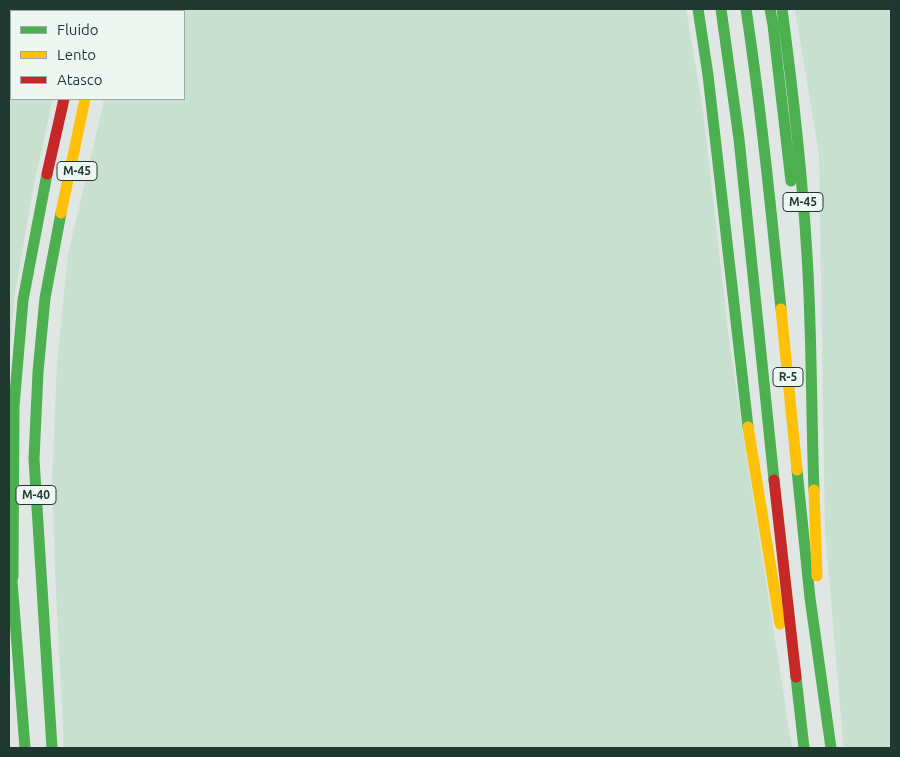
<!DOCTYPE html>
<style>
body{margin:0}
#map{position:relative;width:900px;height:757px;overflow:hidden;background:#e0e6e3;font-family:Ubuntu,sans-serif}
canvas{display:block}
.frame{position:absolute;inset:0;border:10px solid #1f3931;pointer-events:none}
.legend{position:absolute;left:10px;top:10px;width:175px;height:90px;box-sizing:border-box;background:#edf6f1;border:1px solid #9baaa4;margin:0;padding:6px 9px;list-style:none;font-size:15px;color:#1f3931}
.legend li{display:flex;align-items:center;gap:10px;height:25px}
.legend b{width:25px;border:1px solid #9baaa4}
</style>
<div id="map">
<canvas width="900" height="757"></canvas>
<div class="frame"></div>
<ul class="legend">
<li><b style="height:6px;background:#4caf50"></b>Fluido</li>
<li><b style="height:6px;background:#ffc107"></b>Lento</li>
<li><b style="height:6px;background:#c62828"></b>Atasco</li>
</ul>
</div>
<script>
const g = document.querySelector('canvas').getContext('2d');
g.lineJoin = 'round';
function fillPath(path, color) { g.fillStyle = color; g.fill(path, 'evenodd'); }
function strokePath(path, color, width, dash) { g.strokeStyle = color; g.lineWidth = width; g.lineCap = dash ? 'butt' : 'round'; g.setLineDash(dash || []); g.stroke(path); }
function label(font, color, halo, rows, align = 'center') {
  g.font = font + ' Ubuntu,sans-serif'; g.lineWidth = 4; g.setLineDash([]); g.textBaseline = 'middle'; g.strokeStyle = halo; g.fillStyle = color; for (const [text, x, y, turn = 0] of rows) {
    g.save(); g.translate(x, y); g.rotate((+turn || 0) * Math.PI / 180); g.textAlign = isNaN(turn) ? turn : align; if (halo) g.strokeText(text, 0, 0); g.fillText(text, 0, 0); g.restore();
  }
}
const green = new Path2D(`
 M32,9H73L72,11H31Z
 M117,9H686L703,111L728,332L749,473L792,748H64L55,571L52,480L57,362L68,254L101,114L104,99H184V11H117Z
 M795,9H891V748H845L843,741L825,531L819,155Z
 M11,68V99H53L33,189L14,299L9,364V75Z`);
const fast = new Path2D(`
 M105,9V11
 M698,9L708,75L748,427
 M721,9L739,139L774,480
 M746,9C761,109 771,209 781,309
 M770,9L773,25L791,181
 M782,9C793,91 802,172 807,255C812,333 811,412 814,490
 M22,11L23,9
 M83,11L84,9
 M9,52L11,44
 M797,470L810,598L831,748
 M11,568L25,748
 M13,577L14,406L23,300L47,174
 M796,677L804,748
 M52,748L34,459L38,372L45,298L61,213`);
const slow = new Path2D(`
 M128,11L129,9
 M61,213L85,99
 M781,309L797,470
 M748,427L780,624
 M814,490L817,576`);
const jam = new Path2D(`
 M47,174L64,99
 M774,480L796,677`);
const shields = [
 [77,171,40],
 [803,202,40],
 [788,377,30],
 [36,495,40]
];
const shieldNames = [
 ["M-45",77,171],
 ["M-45",803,202],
 ["R-5",788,377],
 ["M-40",36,495]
];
fillPath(green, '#c8e0cf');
strokePath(fast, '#4caf50', 11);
strokePath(slow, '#ffc107', 11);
strokePath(jam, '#c62828', 11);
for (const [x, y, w] of shields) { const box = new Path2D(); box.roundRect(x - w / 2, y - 9.5, w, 19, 4); g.fillStyle = '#edf6f1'; g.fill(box); strokePath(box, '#1f3931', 1); }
label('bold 12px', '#1f3931', null, shieldNames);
</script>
